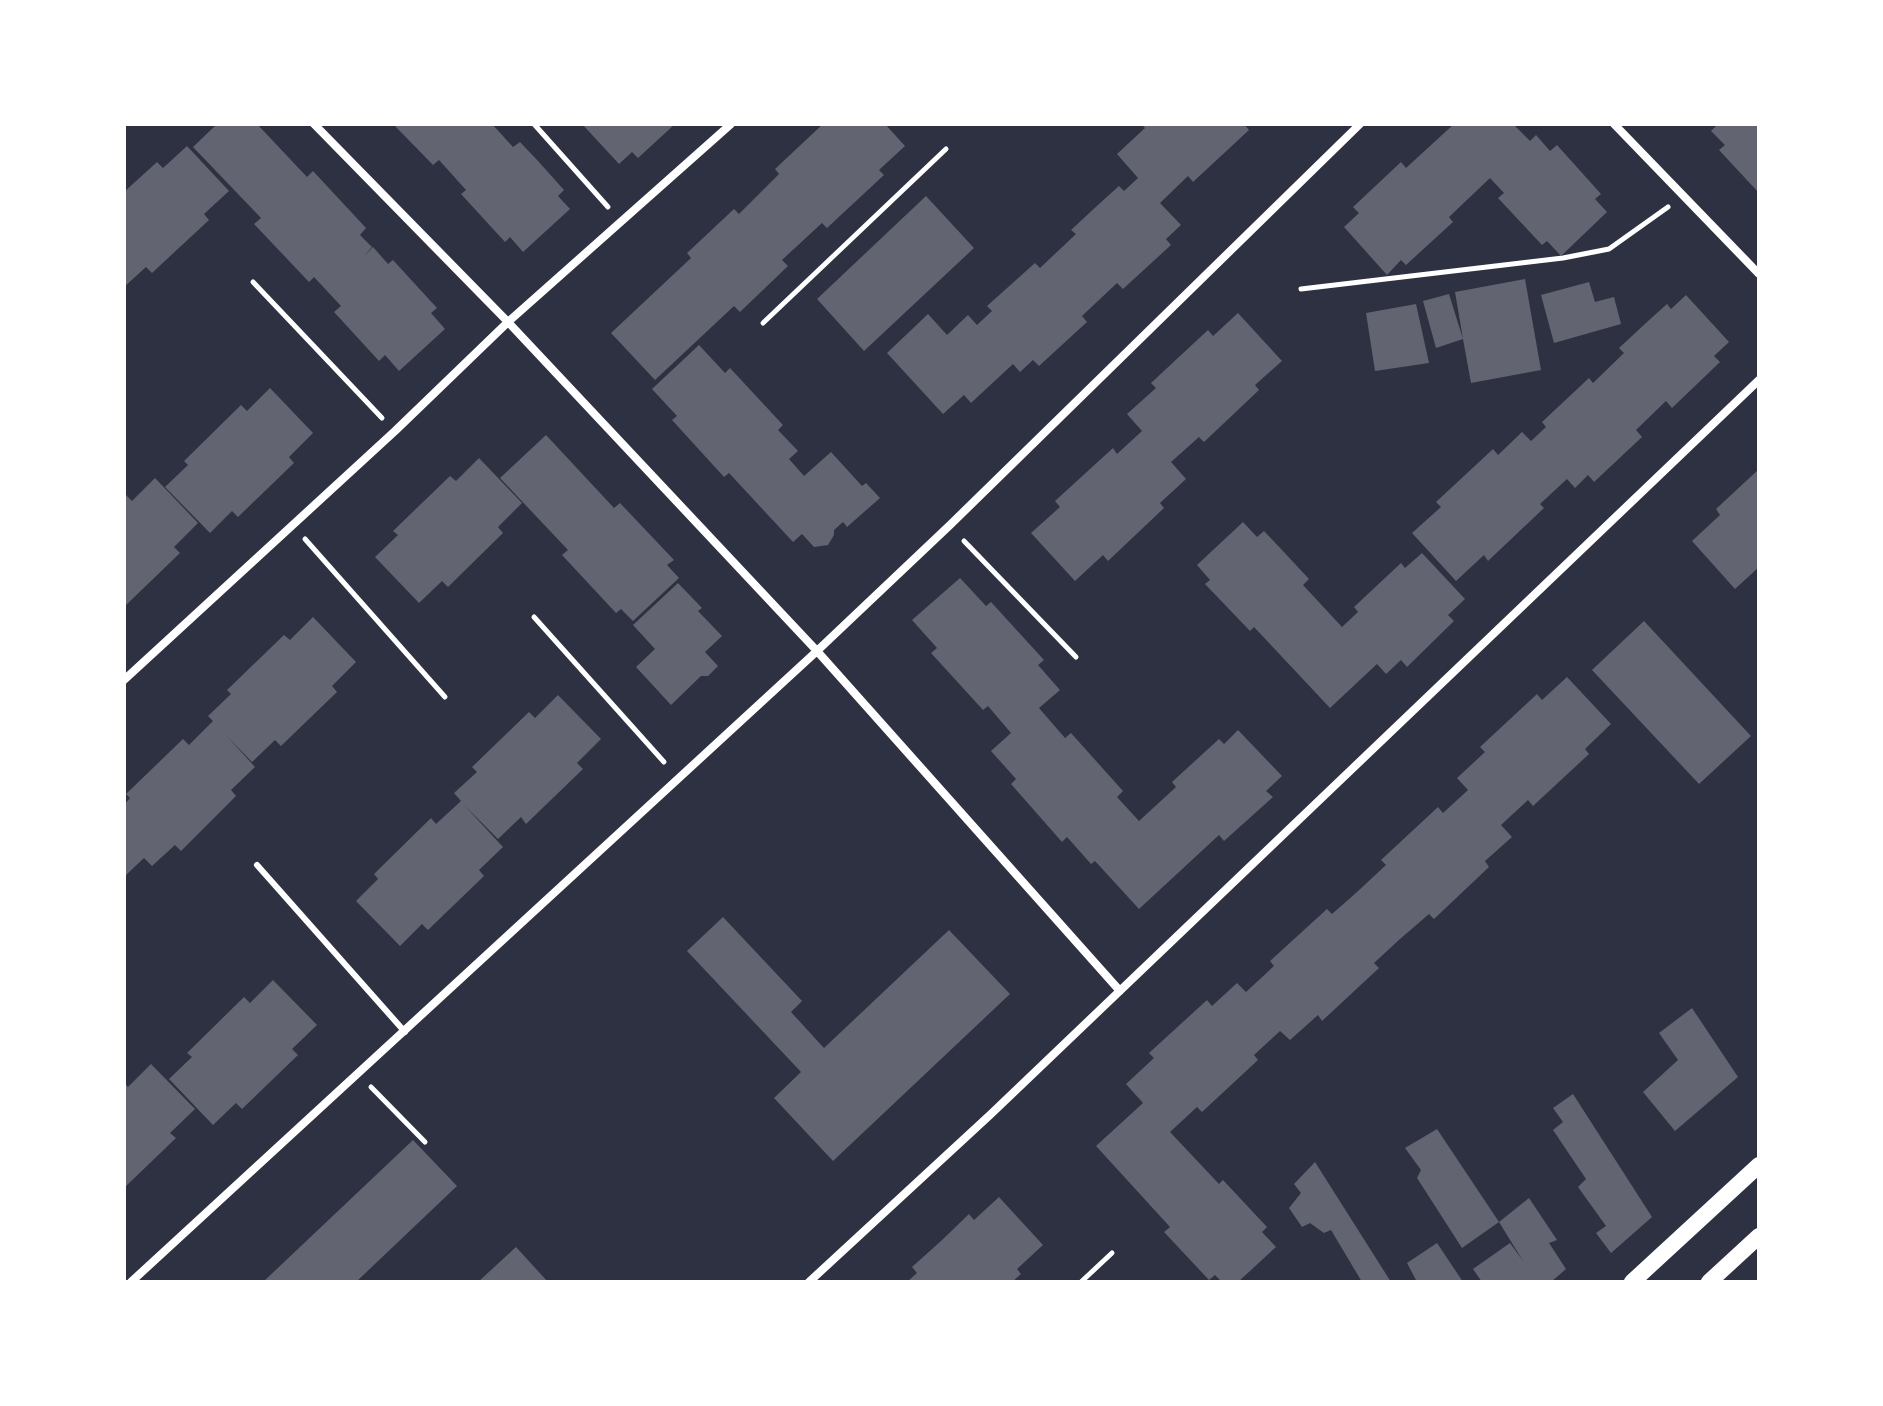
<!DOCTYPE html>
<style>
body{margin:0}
#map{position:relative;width:1883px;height:1406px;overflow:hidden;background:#2d3142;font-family:"IBM Plex Serif",serif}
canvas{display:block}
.frame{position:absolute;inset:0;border:126px solid #fff;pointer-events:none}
</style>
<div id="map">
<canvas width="1883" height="1406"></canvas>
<div class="frame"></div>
</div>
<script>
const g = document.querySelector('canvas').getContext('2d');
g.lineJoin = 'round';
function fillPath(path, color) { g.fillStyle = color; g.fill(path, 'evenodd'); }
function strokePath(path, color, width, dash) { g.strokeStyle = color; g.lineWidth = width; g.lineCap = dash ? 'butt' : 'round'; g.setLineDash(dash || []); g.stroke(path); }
const building = new Path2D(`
 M217,124H257L307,177L313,171L366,228L360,235L372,247L364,256L373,247L388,264L393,260L437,308L431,313L445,329L399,371L385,355L379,361L334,312L341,306L314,277L309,282L254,224L261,218L193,147Z
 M393,124H492L513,147L520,142L538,161L564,190L558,196L570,209L523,252L510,237L505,242L461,194L466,190L439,160L433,165Z
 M582,124H675L638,158L632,152L619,164Z
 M823,124H885L905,146L879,170L884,175L827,228L822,223L782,260L788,266L740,312L734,306L655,380L611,333L691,258L687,253L734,209L739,214L779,174L775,169Z
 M1141,124H1244L1249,130L1193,182L1188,176L1160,203L1181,225L1166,239L1171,245L1123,289L1117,283L1082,316L1087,322L1039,366L1033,360L1020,372L1013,364L971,403L964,395L943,414L887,353L928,314L947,335L968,315L977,325L992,311L987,306L1035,263L1040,268L1076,234L1071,230L1099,204L1119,186L1124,191L1138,178L1117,154L1145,128Z
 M1454,124H1513L1530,141L1536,135L1550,151L1557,145L1601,194L1595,199L1607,212L1561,256L1547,241L1542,245L1498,198L1504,193L1490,178L1449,217L1453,222L1406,265L1401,260L1387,275L1344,227L1359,213L1353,207L1401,162L1406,168Z
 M1718,124H1759V193L1719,150L1725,145L1711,131Z
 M187,146L229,191L204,214L209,220L152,273L146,267L124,287V192L157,162L163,168Z
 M926,196L974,248L864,351L817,299Z
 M1525,279L1541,370L1471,383L1463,339L1436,348L1423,301L1449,294L1463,339L1455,292Z
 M1589,282L1595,302L1614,297L1621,324L1554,343L1541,295Z
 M1686,295L1729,342L1714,356L1720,362L1672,408L1666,401L1636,430L1642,437L1594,482L1588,475L1575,488L1567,479L1540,504L1544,508L1488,561L1484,555L1456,581L1412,533L1441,507L1436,502L1493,449L1498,455L1522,432L1531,441L1546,427L1542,422L1589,378L1593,383L1624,353L1619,348L1647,322L1667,304L1671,309Z
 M1416,304L1429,363L1375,371L1366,313Z
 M1238,313L1282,361L1255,385L1259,390L1204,442L1199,437L1171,462L1186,479L1160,503L1164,508L1108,561L1103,555L1075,581L1031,533L1060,507L1055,501L1113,448L1117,454L1142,431L1127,414L1156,388L1151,383L1208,330L1213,336Z
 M699,345L725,373L730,368L783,425L778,430L798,451L789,459L804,476L831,452L862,486L866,483L880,498L847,527L843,522L834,530V535L828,545L814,547L802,534L793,542L729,473L724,477L672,420L677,416L652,389Z
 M270,388L313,433L289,457L294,463L238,517L232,511L210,533L165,487L188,465L184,461L241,405L247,411Z
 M546,435L614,508L620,503L674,560L667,565L679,578L633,621L621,609L616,613L562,555L568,550L500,478Z
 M479,458L522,503L498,527L503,533L448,587L442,581L419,603L375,557L398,535L393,531L450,476L456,481Z
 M1759,469V567L1735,589L1692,541L1720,515L1716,509Z
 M155,478L198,523L174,547L180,553L124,607V497L126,495L132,501Z
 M1243,522L1257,537L1264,531L1282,550L1309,579L1303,585L1342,627L1358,612L1354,607L1401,563L1405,568L1422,553L1465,599L1448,615L1454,621L1407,667L1401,660L1386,674L1377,664L1330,708L1254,627L1250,631L1205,584L1210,580L1197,565Z
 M960,578L986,606L991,602L1044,660L1038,665L1060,690L1039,708L1065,738L1071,733L1123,791L1117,797L1139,821L1176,787L1172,782L1219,739L1224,744L1238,730L1282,776L1266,791L1273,797L1224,841L1219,835L1139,909L1095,861L1091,864L1067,837L1062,842L1011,784L1016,779L991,751L1011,733L988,706L983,710L931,653L937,648L912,620Z
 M678,583L702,608L698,611L722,636L705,652L718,666L708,676H701L671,705L636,667L655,649L633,625Z
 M313,617L356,662L332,686L337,692L281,746L275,740L252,762L226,735L255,767L231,790L236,796L181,851L175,845L152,866L144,858L124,877V805L130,798L126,794L183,739L189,745L213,721L208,716L231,694L227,690L284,635L290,640Z
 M1644,621L1751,736L1699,784L1592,670Z
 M1567,677L1611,724L1585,749L1589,754L1533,806L1528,800L1501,825L1512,837L1485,861L1489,867L1434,919L1429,914L1400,939L1374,963L1379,968L1322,1021L1318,1015L1290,1040L1280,1031L1254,1055L1258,1060L1202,1112L1197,1107L1170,1132L1219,1184L1223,1180L1267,1227L1262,1232L1276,1247L1238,1282H1222L1215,1275L1209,1280L1164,1232L1170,1227L1096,1146L1143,1103L1126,1084L1154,1058L1149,1053L1207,1000L1212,1006L1237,983L1246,992L1274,966L1270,961L1327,909L1332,914L1357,892L1386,865L1381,860L1438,807L1443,813L1468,790L1457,778L1485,752L1480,747L1537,694L1542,700Z
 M558,695L601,739L577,763L583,769L526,824L521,817L498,839L464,805L503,847L479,870L484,876L428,930L422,924L400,946L356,901L378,879L374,874L431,818L436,824L461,801L454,793L477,772L472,767L529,712L535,718Z
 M723,917L802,1001L791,1012L824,1048L949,930L1010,994L833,1161L774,1098L801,1072L687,951Z
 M273,980L317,1025L292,1049L298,1055L242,1109L236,1103L213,1125L169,1079L192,1057L187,1053L244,997L250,1003Z
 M1692,1008L1738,1077L1675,1131L1643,1092L1678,1060L1659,1033Z
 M151,1064L195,1109L170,1133L176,1138L124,1188V1083L128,1087Z
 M1573,1094L1652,1217L1611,1253L1596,1233L1606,1226L1578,1187L1586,1179L1553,1130L1563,1122L1553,1108Z
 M1437,1129L1499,1222L1462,1248L1417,1178L1421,1170L1405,1148Z
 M413,1140L457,1186L356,1282H263Z
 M1315,1162L1391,1282H1362L1331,1230L1324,1233L1310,1223L1302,1227L1289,1208L1301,1193L1294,1184Z
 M999,1197L1043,1245L1017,1269L1021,1274L1012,1282H907L917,1273L912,1267L941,1241L969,1214L974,1220Z
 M1529,1198L1557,1240L1549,1243L1566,1269L1551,1282H1482L1473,1269L1510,1243L1523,1261L1499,1222Z
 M1437,1243L1463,1282H1412L1416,1280L1407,1263Z
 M516,1247L548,1282H478Z`);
const path = new Path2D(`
 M534,124L608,207
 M253,282L382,418
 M1301,289L1563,258L1609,249L1668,207
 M763,323L946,149
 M305,539L445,697
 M964,541L1076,657
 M534,617L664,762
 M371,1087L425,1142
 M1081,1282L1112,1253`);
const service = new Path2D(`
 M257,865L405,1032`);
const minor = new Path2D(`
 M314,124L508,322L817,651L1120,991
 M1614,124L1759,274
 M124,680L395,431L508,322L731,124
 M131,1282L817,651L950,525L1360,124
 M809,1282L991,1114L1759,380`);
const secondary = new Path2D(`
 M1632,1282L1759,1165
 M1709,1282L1759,1236`);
fillPath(building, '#626471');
strokePath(path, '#fff', 5);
strokePath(service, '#fff', 6);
strokePath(minor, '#fff', 8);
strokePath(secondary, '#fff', 16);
</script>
